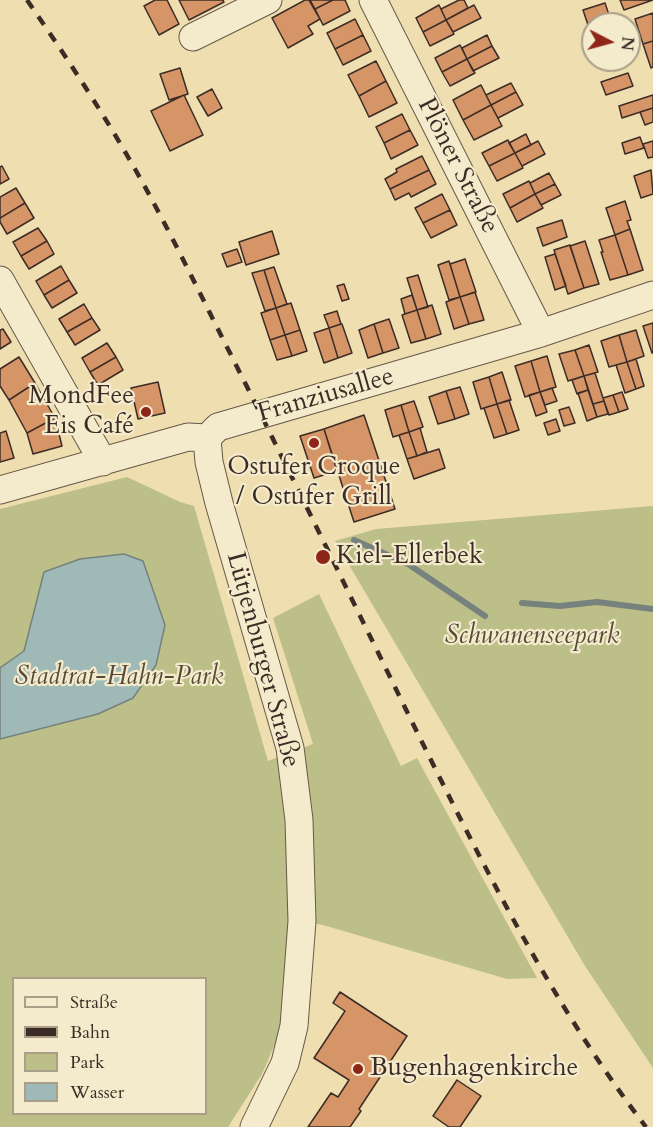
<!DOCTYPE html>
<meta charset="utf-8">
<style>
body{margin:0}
#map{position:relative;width:653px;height:1127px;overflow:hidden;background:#eedeb0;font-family:Cardo,serif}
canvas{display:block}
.legend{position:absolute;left:12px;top:977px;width:195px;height:138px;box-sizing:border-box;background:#f4eacc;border:2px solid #aa9e89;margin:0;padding:8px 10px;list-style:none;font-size:18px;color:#3c2c25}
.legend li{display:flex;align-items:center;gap:12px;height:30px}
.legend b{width:30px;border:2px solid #aa9e89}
.north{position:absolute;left:581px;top:12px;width:60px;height:60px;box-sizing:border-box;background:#f4eacc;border:2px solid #aa9e89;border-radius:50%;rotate:96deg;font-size:16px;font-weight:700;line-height:24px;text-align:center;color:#3c2c25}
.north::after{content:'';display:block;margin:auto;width:21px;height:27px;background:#8f2418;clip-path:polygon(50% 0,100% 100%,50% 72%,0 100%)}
</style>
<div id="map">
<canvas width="653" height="1127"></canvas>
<ul class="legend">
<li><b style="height:8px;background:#f4eacc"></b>Straße</li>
<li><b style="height:8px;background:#3c2c25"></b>Bahn</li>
<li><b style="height:16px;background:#bcc088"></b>Park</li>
<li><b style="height:16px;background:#9fb9b7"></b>Wasser</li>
</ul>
<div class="north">N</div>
</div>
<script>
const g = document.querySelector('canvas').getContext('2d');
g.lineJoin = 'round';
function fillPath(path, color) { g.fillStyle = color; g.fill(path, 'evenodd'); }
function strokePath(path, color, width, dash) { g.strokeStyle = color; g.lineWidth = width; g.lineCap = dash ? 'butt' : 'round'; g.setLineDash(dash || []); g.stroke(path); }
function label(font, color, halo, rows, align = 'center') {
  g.font = font + ' Cardo,serif'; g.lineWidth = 4.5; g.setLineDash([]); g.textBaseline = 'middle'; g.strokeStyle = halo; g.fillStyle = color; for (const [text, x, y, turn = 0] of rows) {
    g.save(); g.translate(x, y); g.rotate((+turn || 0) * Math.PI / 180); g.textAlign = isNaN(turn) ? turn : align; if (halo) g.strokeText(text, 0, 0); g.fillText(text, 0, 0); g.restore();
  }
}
const green = new Path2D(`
 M127,477L180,502L194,506L268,761L313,744L273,618L319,594L401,766L417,758L537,978L507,979L323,925L294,920L283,1025L262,1074L228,1127H0V509ZM14,978H206V1114H14Z
 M653,506V1068L585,966L335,541L376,529Z`);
const water = new Path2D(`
 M124,554L143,561L165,625L156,665L133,698L98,714L0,739V668L24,651L44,572L80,559Z`);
const stream = new Path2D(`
 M354,540L408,564L485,616
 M522,603L560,606L597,602L653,609`);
const building = new Path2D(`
 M155,0H167L179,24L159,35L144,6Z
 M179,0H223L224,2L189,20Z
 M305,0H309L320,19L308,26L313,34L288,48L272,18Z
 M310,0H333L315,9Z
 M333,0H345L350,11L323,25L315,9Z
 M459,0H464L468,8L446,20L441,9Z
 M620,0H653L624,10Z
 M605,3L611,21L593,24V27L589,28L583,10Z
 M439,5L446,20L423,32L416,18Z
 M474,5L481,18L453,32L446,20Z
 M653,13V41L643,44L635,19Z
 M355,19L363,35L335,49L327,33Z
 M446,20L454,34L430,46L423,32Z
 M363,35L371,51L343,65L335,49Z
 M487,35L492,46L467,59L462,48Z
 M653,41V67L651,68L643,44Z
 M460,45L467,59L442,72L435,58Z
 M492,46L499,58L473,71L467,59Z
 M467,59L475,73L450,86L442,72Z
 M376,61L386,81L359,96L348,75Z
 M180,68L188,94L169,100L160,74Z
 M628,73L633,86L606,95L601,82Z
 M386,81L397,103L369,117L359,96Z
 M511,83L516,92L491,105L486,95Z
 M481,85L491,105L463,120L453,100Z
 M212,89L222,108L208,116L197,97Z
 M516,92L523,105L498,118L491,105Z
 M184,95L203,135L170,151L151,111Z
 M653,95V108L622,118L619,106Z
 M491,105L502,126L474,140L463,120Z
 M653,108V122L645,125L640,112Z
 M402,114L410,130L384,143L376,127Z
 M410,130L418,145L391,159L384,143Z
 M526,134L531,145L515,153L509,143Z
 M640,137L644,148L625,154L622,143Z
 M508,140L515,153L489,166L482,153Z
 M538,141L545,154L522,166L515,153Z
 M653,141V157L648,158L643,144Z
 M515,153L523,168L497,181L489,166Z
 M422,156L429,170L390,189L385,179L397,172L396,169Z
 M2,166L9,179L0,184V167Z
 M429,170L436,184L411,197L409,193L395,200L390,189Z
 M651,170L653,194L641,198L634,176Z
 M549,173L555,184L535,194L530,183Z
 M529,181L535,194L510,208L503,194Z
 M555,184L561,195L541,205L535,194Z
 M16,188L25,203L0,218V197Z
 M442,194L450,210L423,223L415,208Z
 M535,194L543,208L517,222L510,208Z
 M625,201L631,220L627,221L630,229L615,235L606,208Z
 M25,203L34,218L7,234L0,222V218Z
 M450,210L457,225L431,238L423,223Z
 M562,220L567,237L543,246L537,228Z
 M38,228L47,241L21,256L13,242Z
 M630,229L643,270L628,275L615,235Z
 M272,231L279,254L246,265L239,242Z
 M615,235L628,275L610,280L601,252H603L599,240Z
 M47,241L54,254L29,269L21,256Z
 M585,241L599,284L584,288L570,246Z
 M570,245L584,288L568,294L554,250Z
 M237,249L242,262L227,267L222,254Z
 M555,254L566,286L555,290L545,257Z
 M465,259L476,292L460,297L450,264Z
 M449,261L460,297L449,300L438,265Z
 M61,266L69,280L44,295L36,281Z
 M274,267L287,304L276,308L264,270Z
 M264,270L276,308L265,311L252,273Z
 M418,275L428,307L417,310L407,278Z
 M69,280L77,293L52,308L44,295Z
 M344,284L349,299L342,301L337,286Z
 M475,292L484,320L469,324L460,297Z
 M412,295L417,310L405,314L401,299Z
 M460,297L469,324L454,329L446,302Z
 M291,303L300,330L285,335L276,308Z
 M84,304L92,318L67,332L59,319Z
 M432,305L441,334L426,339L417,310Z
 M276,308L285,335L270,340L261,313Z
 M417,310L426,339L411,343L402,315Z
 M337,311L341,324L329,328L324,315Z
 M92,318L100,330L75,345L67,332Z
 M389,319L399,348L383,353L374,324Z
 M653,323V353H652L643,326Z
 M341,324H342L352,353L338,358L329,328Z
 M374,324L383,353L368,358L359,330Z
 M329,328L338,358L324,363L314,333Z
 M3,329L11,342L0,349V330Z
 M300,330L307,351L292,356L285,335Z
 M636,330L644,356L627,362L619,335Z
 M285,335L292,356L277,360L270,340Z
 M619,335L627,362L609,367L601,341Z
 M107,343L116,357L90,372L82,358Z
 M589,345L598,372L584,376L575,350Z
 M575,350L584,376L568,381L559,354Z
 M547,356L556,387L540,392L531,361Z
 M19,357L35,383L9,400L0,386V369Z
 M116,357L123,370L98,385L90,372Z
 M636,359L644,386L636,389L627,362Z
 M531,361L540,392L525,397L515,366Z
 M627,362L636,389L625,393L616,365Z
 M502,372L511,400L497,404L489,377Z
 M595,373L604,401L593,404L584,376Z
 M584,376L588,390L577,394L572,380Z
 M489,377L497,404L481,409L473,382Z
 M158,382L165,413L138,419L131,388Z
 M35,383L55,418L27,433L9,400Z
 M460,387L469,414L455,419L446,391Z
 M552,388L557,401L545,405L540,392Z
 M588,390L597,417L587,421L578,393Z
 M446,391L455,419L438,424L429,397Z
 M540,392L547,412L536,416L529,395Z
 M622,392L628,409L619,412L613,395Z
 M613,395L619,412L609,415L603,398Z
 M509,400L519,430L507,434L497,404Z
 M414,401L423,427L409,432L401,405Z
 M604,401L608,414L597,417L593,404Z
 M497,404L507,434L494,438L484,408Z
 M401,405L409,432L393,437L385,410Z
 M569,407L575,423L564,426L559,410Z
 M364,415L395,509L354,522L324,429Z
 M55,418L62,446L33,454L27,433Z
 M556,419L560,431L548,435L544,423Z
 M420,428L427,452L417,456L409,432Z
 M324,429L337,471L314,478L300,436Z
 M6,431L14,458L0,462V433Z
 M409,432L417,456L407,459L399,435Z
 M439,449L445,468L414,479L407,459Z
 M340,992L407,1036L359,1109L361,1111L350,1127H308L331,1093L338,1097L349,1080L314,1058L345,1011L333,1003Z
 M457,1080L481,1096L460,1127H449L433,1116Z`);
const minor = new Path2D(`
 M373,0L541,333
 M193,37L268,0
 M0,280L103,462
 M207,438L209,462L219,503L290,748L299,820L302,921L294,1026L285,1063L254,1127
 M207,438L218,427L541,333L653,295
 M0,490L188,437L207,438`);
const rail = new Path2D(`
 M27,0C65,55 102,111 135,169C169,229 199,292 230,353C294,480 356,608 419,736C486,871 554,1007 646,1127`);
const markers = [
 [146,412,6,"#8f2418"],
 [314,443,6,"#8f2418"],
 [323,557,8,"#8f2418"],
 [358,1069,6,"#8f2418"]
];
const streetNames = [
 ["Plöner Straße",457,166,63],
 ["Franziusallee",326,396,-16],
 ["Lütjenburger Straße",262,660,75]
];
const poiNames = [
 ["MondFee",134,397,"right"],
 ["Eis Café",134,427,"right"],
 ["Ostufer Croque",314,468,"center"],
 ["/ Ostufer Grill",314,498,"center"],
 ["Kiel-Ellerbek",336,557],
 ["Bugenhagenkirche",370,1069]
];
const parkNames = [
 ["Schwanenseepark",532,637],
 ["Stadtrat-Hahn-Park",119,678]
];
fillPath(green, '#bcc088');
fillPath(water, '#9fb9b7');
strokePath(water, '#77817d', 1.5);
strokePath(stream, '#77817d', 6);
fillPath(building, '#d69567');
strokePath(building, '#3c2c25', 1.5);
strokePath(minor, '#685848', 29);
strokePath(minor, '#f4eacc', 27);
strokePath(rail, '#3c2c25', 4.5, [10, 10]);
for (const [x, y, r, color] of markers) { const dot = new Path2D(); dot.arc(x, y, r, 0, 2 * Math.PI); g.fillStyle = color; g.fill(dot); strokePath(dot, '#f4eacc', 2); }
label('26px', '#3c2c25', '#f4eacc', streetNames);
label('26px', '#3c2c25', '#f4eacc', poiNames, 'left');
label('italic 26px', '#564a39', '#f4eacc', parkNames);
</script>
